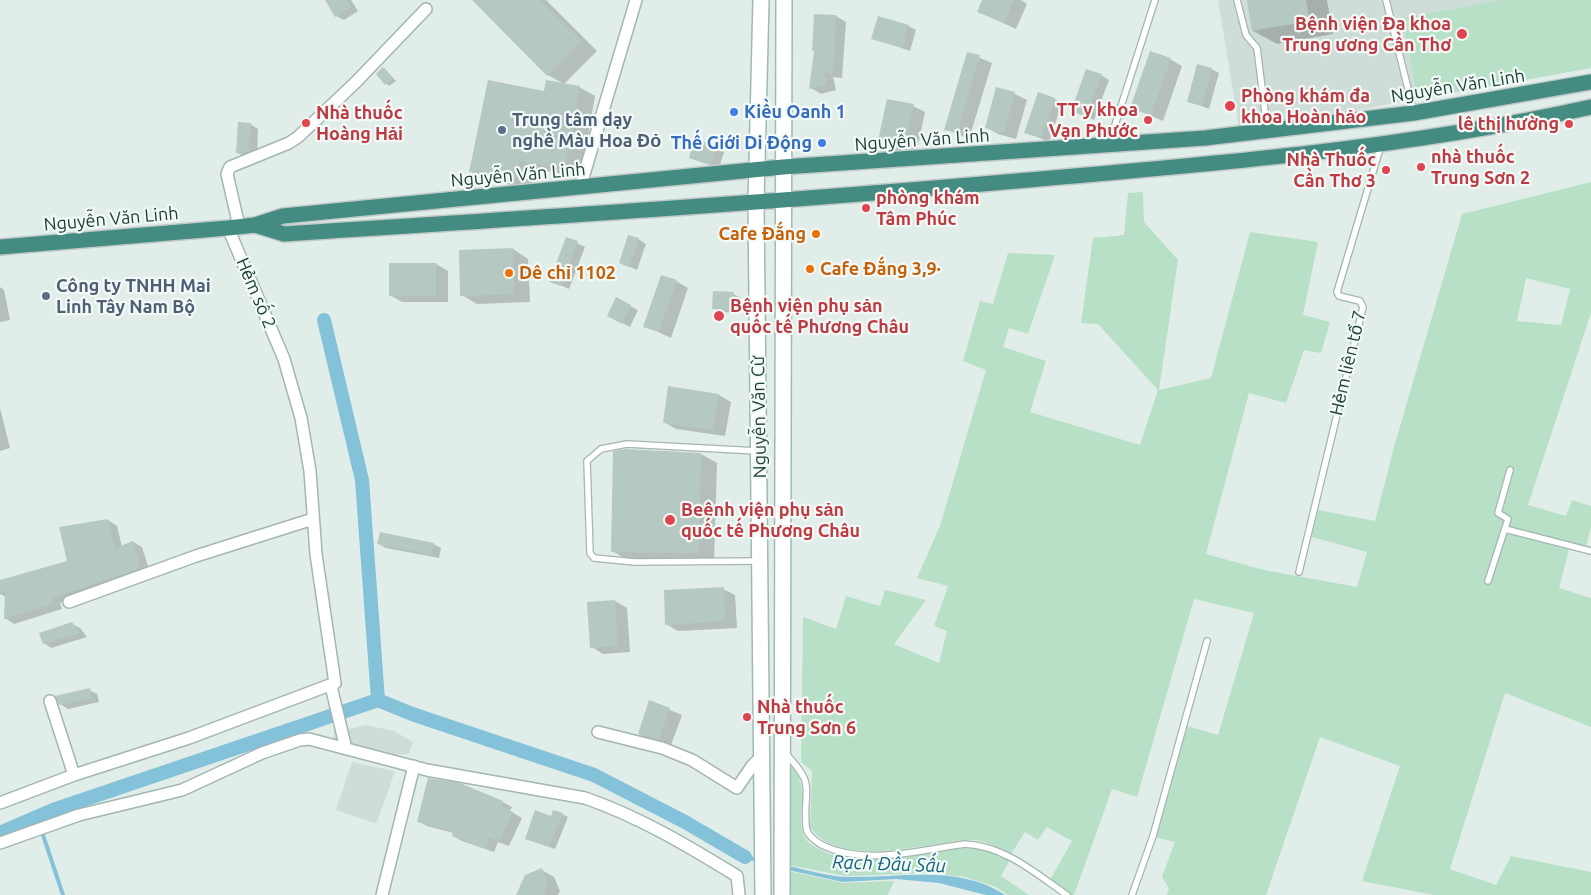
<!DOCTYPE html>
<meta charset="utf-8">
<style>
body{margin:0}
canvas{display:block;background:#e1ede9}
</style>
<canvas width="1591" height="895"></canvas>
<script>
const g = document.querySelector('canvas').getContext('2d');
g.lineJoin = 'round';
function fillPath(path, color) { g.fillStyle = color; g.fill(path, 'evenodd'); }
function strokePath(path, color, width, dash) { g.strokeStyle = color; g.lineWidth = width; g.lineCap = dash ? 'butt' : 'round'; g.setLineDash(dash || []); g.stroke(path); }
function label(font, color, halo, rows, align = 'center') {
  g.font = font + ' Ubuntu,sans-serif'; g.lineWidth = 4.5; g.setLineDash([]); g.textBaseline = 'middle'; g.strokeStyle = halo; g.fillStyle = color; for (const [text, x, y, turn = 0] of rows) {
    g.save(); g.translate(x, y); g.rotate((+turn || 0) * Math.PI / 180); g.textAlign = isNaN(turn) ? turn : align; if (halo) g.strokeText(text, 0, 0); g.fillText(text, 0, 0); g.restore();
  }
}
const built = new Path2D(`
 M1218,0H1591V68L1346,112L1239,128Z
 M366,725L394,731L413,742L409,754L395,755L393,759L333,744L334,730L341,731Z
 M352,762L395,771L377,822L374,823L336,810Z`);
const green = new Path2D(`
 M1501,0H1591V68L1417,99L1403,18Z
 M1591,182V313L1528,505L1566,516L1572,500L1591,506V527L1586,546L1553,539L1551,544L1569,549L1559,588L1591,598V727L1505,693L1450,869L1496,885L1511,856L1591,872V895H1434L1362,881L1400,766L1320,737L1266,895H1167L1169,888L1162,877L1175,842L1155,837L1187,726L1218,735L1254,613L1194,599L1137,797L1112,789L1074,895H1070L1050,880L1072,841L1047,827L1038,840L1025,832L1011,854C1000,849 989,842 976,840C966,839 955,841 945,843C906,848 836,865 810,827L812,771L801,762L803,617L836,629L846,596L880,606L885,590L926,600L894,644L939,663L947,631L934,626L948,586L917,578L940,526L986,370L963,361L980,301L993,304L1008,253L1055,255L1028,334L1009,328L1003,347L1046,361L1030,412L1140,445L1158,390L1098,324L1081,323L1093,238L1124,235L1128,193L1143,192L1144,222L1178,260L1159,390L1211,378L1250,232L1318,242L1303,315L1330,322L1321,353L1304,350L1286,403L1249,393L1206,554L1264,570L1357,587L1367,552L1312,537L1318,510L1375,521L1394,447L1462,214ZM1526,278L1570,289L1561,325L1517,321Z
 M789,765C817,786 787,828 812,845C864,879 926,843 981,849C990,851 1001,856 1010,860L1001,876L1029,895H1008L996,887L965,877L932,873L845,876L789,865Z
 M788,871L844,883L894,881L888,895H788Z`);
const water = new Path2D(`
 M788,866C808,870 829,877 848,877C901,878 958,864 1005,895H986L939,883L896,879L843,882L788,870Z`);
const shadow = new Path2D(`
 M326,0H351L358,11L344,20L336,16Z
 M476,0H546L597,51L564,84L548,75Z
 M984,0H1021L1027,4L1016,29L979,12Z
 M1248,0H1327L1333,34L1277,44L1253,31Z
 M815,15L836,16L846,22L842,78L833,77L836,90L821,94L811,88L816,52L813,51Z
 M908,26L916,30L910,51L873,38Z
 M968,53L992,63L969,139L946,129Z
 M1170,59L1182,66L1163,121L1132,108Z
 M384,68L396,81L389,86L377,74Z
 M1211,69L1219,73L1209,109L1188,101Z
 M1101,75L1109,80L1094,120L1072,111Z
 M579,87L595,96L581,177L535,169L531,189L487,180L471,171L545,92Z
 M997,89L1015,94L1027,100L1016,139L998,134L986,127Z
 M1054,99L1062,103L1049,142L1026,132Z
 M913,106L925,112L916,155L891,151L879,144Z
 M250,124L258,129L257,155L245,157L237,152Z
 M716,147L724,152L719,168L690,158Z
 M567,238L585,247L569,289L551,281Z
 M638,239L646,244L637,270L621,263Z
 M513,249L528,259L530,302L477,304L462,295Z
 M436,264L448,271V302H402L390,295Z
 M676,281L688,288L671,338L645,326Z
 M0,287L4,290L10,320L0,322Z
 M733,294L741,298L740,313L721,312L713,308Z
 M630,306L638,310L630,327L616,320Z
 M670,387L719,395L731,402L725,436L676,429L664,422Z
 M0,408L10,448L0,451Z
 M701,454L717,463L714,561L628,560L612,551Z
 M108,520L117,526L122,547L133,542L142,547L149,569L145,575L60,603L62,609L14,624L5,618L6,597L0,594V582L68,562L60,528Z
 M379,544H433L441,548L439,558L386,548Z
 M723,589L735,595L737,628L678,631L666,624Z
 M615,601L627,608L630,652L603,654L592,647Z
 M72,624L80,628L87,637L51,648L44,643Z
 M89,690L97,694L99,702L68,709L60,704Z
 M650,702L682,715L671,745L651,740L639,734Z
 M503,802L512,807L510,811L522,818L509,846L498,842L494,852L462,841L453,836L454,833L427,826L418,821Z
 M562,814L568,817L555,849L526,839L552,817Z
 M542,870L554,877L560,891L558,895H518Z`);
const stream = new Path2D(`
 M37,817L63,895
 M745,857L758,860`);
const canal = new Path2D(`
 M324,320L362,480L378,700
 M0,833L53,810L378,700L412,714L594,775L685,822L745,857`);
const building = new Path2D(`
 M325,0H347L351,7L335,17Z
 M472,0H540L582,41L547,76Z
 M982,0H1014L1004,23L977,12Z
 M1247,0H1306L1310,21L1252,31Z
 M814,14L836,15L834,60L832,74L824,72L827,85L809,89L814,51H812Z
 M878,16L909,25L902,48L871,39Z
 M1150,51L1171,58L1151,115L1130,108Z
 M967,52L980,55L957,133L944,130Z
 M1197,64L1212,68L1202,106L1187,102Z
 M383,67L393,78L385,85L376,74Z
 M1086,69L1102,74L1086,117L1071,111Z
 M488,80L544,91L546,80L580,86L565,169L519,161L515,181L469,172Z
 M996,87L1015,92L1004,133L985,128Z
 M1038,92L1055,98L1041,138L1024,133Z
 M887,99L914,104L904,149L877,145Z
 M238,122L251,123L249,151L243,154L236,153Z
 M694,139L717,146L711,165L689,158Z
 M628,235L639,238L629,267L619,263Z
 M566,237L578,241L561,286L549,282Z
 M513,248L514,294L460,296L459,250Z
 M389,263H436V296H389Z
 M661,275L677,280L659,332L643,327Z
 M713,291L734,292L733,310L712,309Z
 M616,297L631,305L622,324L607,316Z
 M668,386L719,394L713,430L663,423Z
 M626,449L701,453L699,553L611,552L613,451Z
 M108,519L115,548L133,541L140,563L136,570L52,598L53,604L4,619L5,592L0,593V580L67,561L59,527Z
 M380,532L434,543L431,555L377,544Z
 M724,587L725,621L665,625L664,590Z
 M615,600L618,646L590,648L587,602Z
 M72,622L80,633L43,644L39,633Z
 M90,688L92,698L59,705L55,696Z
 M649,700L670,708L659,740L638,734Z
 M428,778L460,783L503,801L501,806L513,812L499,842L489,837L485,848L452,836L453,831L417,822Z
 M535,810L551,816L553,810L563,813L549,847L525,839Z
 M542,868L548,883L544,895H516L525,875Z`);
const service = new Path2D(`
 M1237,0L1246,35L1257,48L1267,128
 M1386,0L1414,113
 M1109,144L1155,0
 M757,451L627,444L601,449L587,461L590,553L594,558L635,562L758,561
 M1505,529L1591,551
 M1299,572L1363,307L1360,301L1339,296L1337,292L1381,145
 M1488,581L1508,519L1498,513L1510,470
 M785,753C817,787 803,785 806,826C806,835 815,841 822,845C864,866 920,850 965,844C1005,846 1035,873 1067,895
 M1132,895L1153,836L1207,641`);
const minor = new Path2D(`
 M580,188L636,0
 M239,226L227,174L230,167L289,143L298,137L356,82L426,9
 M69,602L196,556L313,519
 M331,686L346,749
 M50,701L74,775
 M598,732L662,748L692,760L737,788L752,766L762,756
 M0,803L74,775L189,738L335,683L316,554L310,471L301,418L284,359L228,228
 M0,843L79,815L182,790L262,753L300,740L309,739L427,770L585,798C640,817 688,846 737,876L739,895
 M382,895L414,766`);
const secondary = new Path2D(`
 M761,0L756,203L763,895
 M782,895L784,0`);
const trunk = new Path2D(`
 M255,225L284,234C532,218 780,202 1028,180C1216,164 1406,148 1591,107
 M0,247L228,228L255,225L283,216L783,167L1205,138L1414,113L1591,82`);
const markers = [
 [1462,34,6,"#e0444e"],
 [1230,106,6,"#e0444e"],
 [734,112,5,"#3f7fe0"],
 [1148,120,5,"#e0444e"],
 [306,123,5,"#e0444e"],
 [1569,124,5,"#e0444e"],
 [502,130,5,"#5c6f8a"],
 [822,143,5,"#3f7fe0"],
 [1421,167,5,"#e0444e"],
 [1386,170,5,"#e0444e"],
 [866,208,5,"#e0444e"],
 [816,234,5,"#e8710a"],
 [810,269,5,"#e8710a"],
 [509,273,5,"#e8710a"],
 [46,296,5,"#5c6f8a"],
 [719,316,6,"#e0444e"],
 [670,520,6,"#e0444e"],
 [747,717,5,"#e0444e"]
];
const healthNames = [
 ["Bệnh viện Đa khoa",1451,24,"right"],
 ["Trung ương Cần Thơ",1451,45,"right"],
 ["Phòng khám đa",1241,96],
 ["khoa Hoàn hảo",1241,117],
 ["TT y khoa",1138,110,"right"],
 ["Vạn Phước",1138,131,"right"],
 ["Nhà thuốc",316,113],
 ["Hoàng Hải",316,134],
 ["lê thị hường",1559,124,"right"],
 ["nhà thuốc",1431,157],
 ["Trung Sơn 2",1431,178],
 ["Nhà Thuốc",1376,160,"right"],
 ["Cần Thơ 3",1376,181,"right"],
 ["phòng khám",876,198],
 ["Tâm Phúc",876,219],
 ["Bệnh viện phụ sản",730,306],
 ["quốc tế Phương Châu",730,327],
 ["Beệnh viện phụ sản",681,510],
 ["quốc tế Phương Châu",681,531],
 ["Nhà thuốc",757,707],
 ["Trung Sơn 6",757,728]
];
const streetNames = [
 ["Nguyễn Văn Linh",1458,86,-9],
 ["Nguyễn Văn Linh",922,140,-4],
 ["Nguyễn Văn Linh",518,175,-5],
 ["Nguyễn Văn Linh",111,219,-5],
 ["Hẻm số 2",256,293,67],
 ["Hẻm liên tổ 7",1348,363,-77],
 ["Nguyễn Văn Cừ",759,417,-91]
];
const shopNames = [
 ["Kiều Oanh 1",744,112],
 ["Thế Giới Di Động",812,143,"right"]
];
const serviceNames = [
 ["Trung tâm dạy",512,120],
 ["nghề Màu Hoa Đỏ",512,141],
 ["Công ty TNHH Mai",56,286],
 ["Linh Tây Nam Bộ",56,307]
];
const foodNames = [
 ["Cafe Đắng",806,234,"right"],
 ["Cafe Đắng 3,9·",820,269],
 ["Dê chỉ 1102",519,273]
];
const waterNames = [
 ["Rạch Đầu Sấu",889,864,2]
];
fillPath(built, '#cfddd8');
fillPath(green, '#b8e0c7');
fillPath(water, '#83c2d8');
fillPath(shadow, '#0003');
strokePath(stream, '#83c2d8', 4);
strokePath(canal, '#83c2d8', 14);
fillPath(building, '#b6c8c2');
strokePath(service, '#a3b6b1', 8);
strokePath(minor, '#a3b6b1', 14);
strokePath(secondary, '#9ebab3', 18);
strokePath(trunk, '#c0cac8', 18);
strokePath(service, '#fff', 5.5);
strokePath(minor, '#fff', 11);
strokePath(secondary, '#fff', 15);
strokePath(trunk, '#448b82', 15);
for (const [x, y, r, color] of markers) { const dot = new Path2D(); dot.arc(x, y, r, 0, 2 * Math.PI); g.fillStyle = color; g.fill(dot); strokePath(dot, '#f2f9f6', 2); }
label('bold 18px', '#be3a42', '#f2f9f6', healthNames, 'left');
label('18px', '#1f403a', '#f2f9f6', streetNames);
label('bold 18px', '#366cbe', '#f2f9f6', shopNames, 'left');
label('bold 18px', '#4e5e75', '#f2f9f6', serviceNames, 'left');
label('bold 18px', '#c56008', '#f2f9f6', foodNames, 'left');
label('italic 19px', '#136481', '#f2f9f6', waterNames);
</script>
